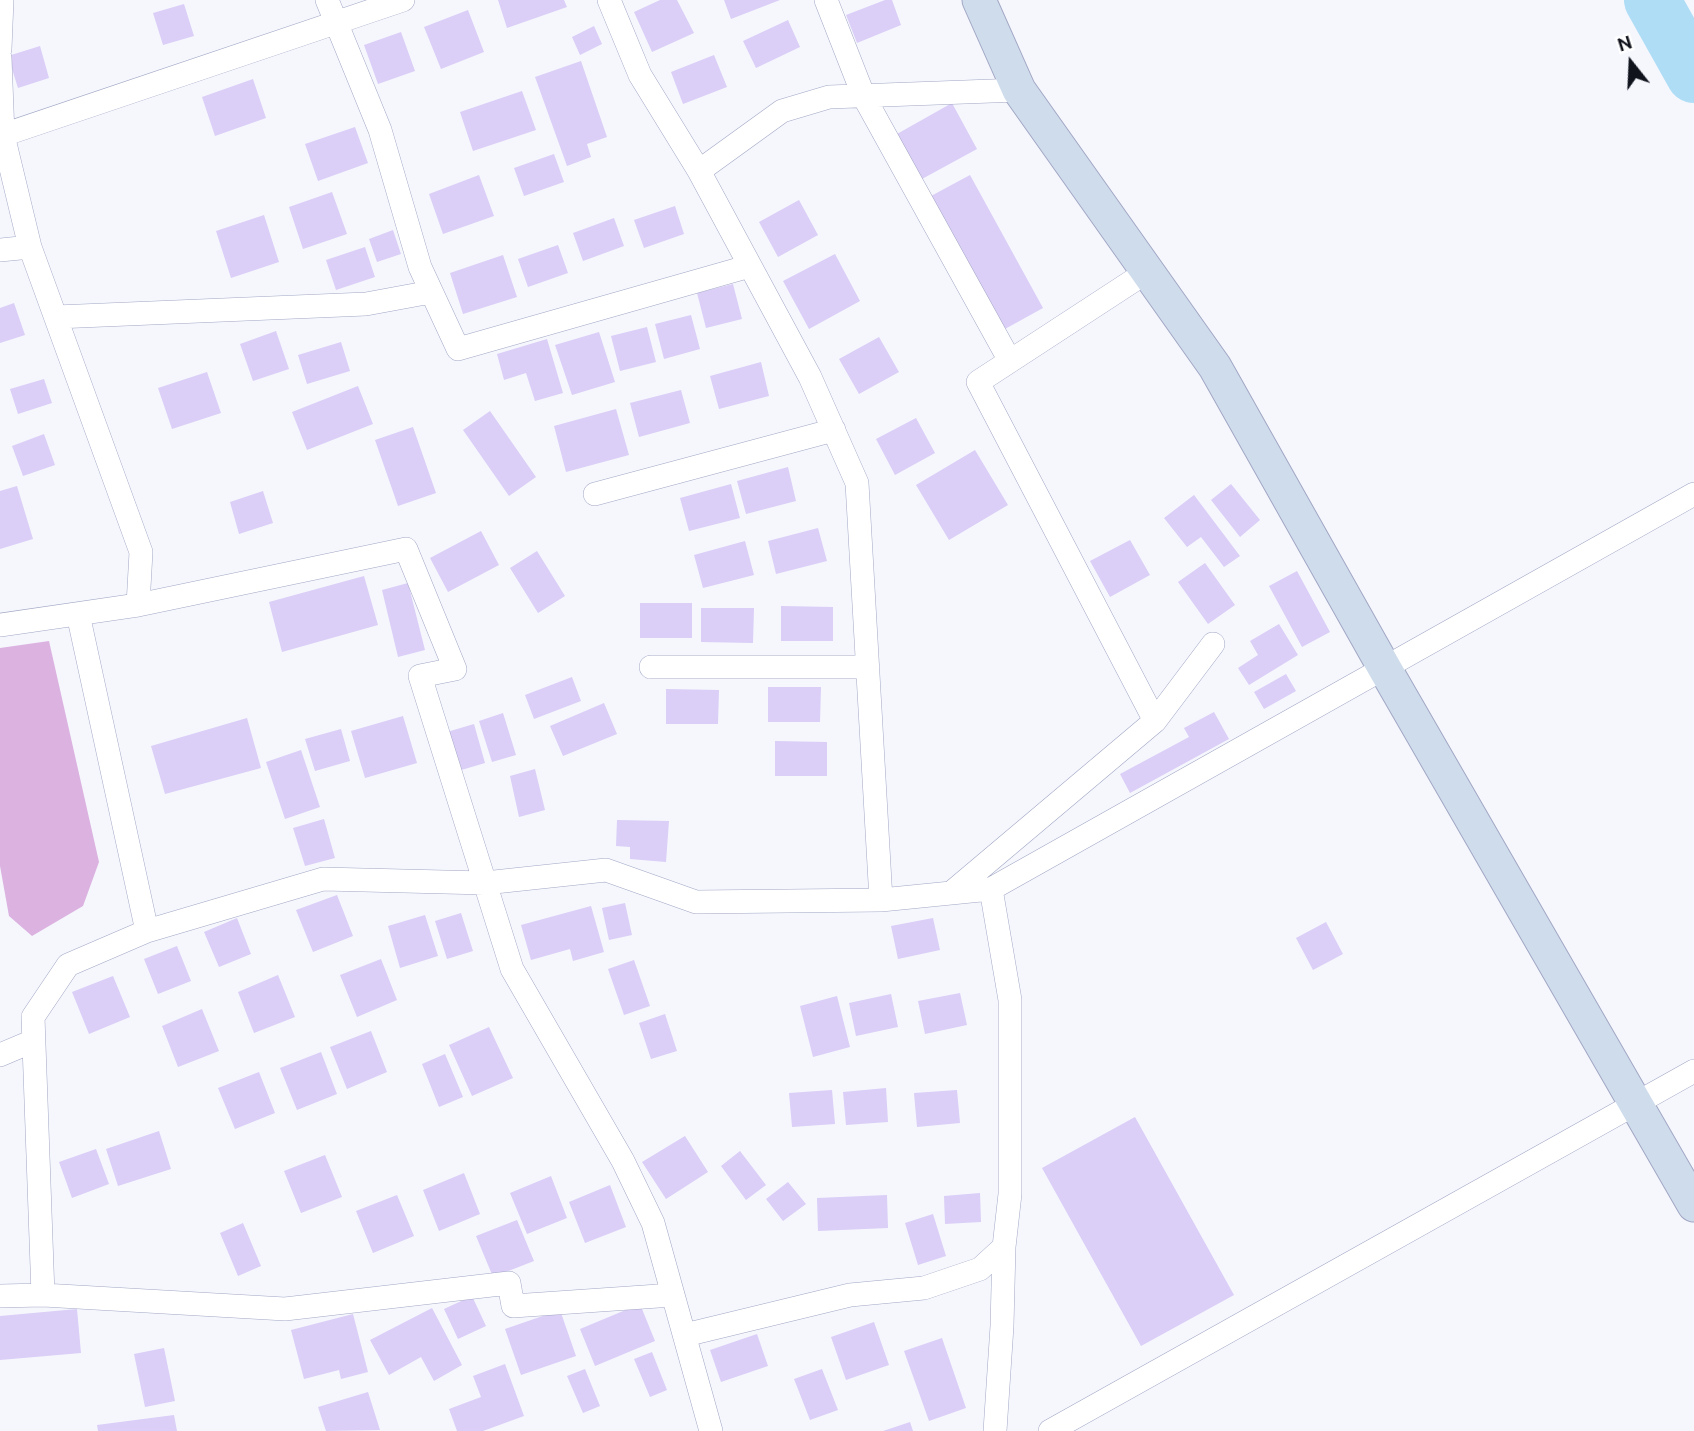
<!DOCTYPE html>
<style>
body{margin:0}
#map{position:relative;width:1694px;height:1431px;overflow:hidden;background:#f5f7fd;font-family:Ubuntu,sans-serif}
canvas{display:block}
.north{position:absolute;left:1596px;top:28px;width:70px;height:70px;-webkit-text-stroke:5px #fff;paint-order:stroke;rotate:342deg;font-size:19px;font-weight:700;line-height:28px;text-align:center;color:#10121c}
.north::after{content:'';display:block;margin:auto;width:24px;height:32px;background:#10121c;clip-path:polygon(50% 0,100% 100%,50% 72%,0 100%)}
</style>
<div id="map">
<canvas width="1694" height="1431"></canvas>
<div class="north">N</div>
</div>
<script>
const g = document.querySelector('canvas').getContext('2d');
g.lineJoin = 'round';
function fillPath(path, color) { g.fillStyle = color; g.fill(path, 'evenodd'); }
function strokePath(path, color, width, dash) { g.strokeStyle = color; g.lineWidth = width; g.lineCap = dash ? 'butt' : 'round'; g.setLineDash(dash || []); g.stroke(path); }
const green = new Path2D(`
 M49,641L99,862L83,906L32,936L9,916L0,866V648Z`);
const river = new Path2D(`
 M1652,0L1694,75`);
const building = new Path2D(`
 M498,0H564L567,7L507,28Z
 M660,0H677L694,33L652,52L634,12Z
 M724,0H780L731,19Z
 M885,0H892L901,25L857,43L846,15Z
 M184,4L194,36L163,45L153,13Z
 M468,10L484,52L441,69L424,27Z
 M788,20L800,47L756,68L743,41Z
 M594,26L602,44L580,55L572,37Z
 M401,32L415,71L378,84L364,45Z
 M40,46L49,78L18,88L8,56Z
 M714,55L727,87L683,104L671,72Z
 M581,61L607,137L587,144L591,157L567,166L535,77Z
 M253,79L266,118L215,136L202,97Z
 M522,91L536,130L473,151L460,112Z
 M952,103L977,149L922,179L897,134Z
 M355,127L368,163L318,181L305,144Z
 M554,154L564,182L524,196L514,168Z
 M479,175L494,216L443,234L429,194Z
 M970,175L1043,308L1005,329L931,196Z
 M332,192L347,234L303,249L289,207Z
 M799,200L818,235L778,257L759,222Z
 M675,206L684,234L644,248L634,220Z
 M264,215L279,262L231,278L216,231Z
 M614,218L624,246L583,261L573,233Z
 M393,230L401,254L377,262L369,239Z
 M558,245L568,273L528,287L518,259Z
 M365,247L375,277L336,290L326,260Z
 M835,254L860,301L809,329L783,281Z
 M503,255L517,297L463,314L450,273Z
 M733,284L742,319L706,328L697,293Z
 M14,303L25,335L0,343V308Z
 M691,315L700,349L664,359L655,324Z
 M647,327L656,362L620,371L611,336Z
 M276,331L289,369L253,381L240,344Z
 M599,332L615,382L572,395L555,345Z
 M879,337L899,372L859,394L839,359Z
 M547,339L563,393L535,401L526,373L504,380L497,354Z
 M341,342L350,371L307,384L298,355Z
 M761,362L769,396L719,409L710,376Z
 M207,372L221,413L172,429L158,388Z
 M44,379L52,403L18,414L10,389Z
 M358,386L373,424L307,450L292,412Z
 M681,390L690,423L639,437L630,403Z
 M616,409L629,455L566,472L554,426Z
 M490,411L536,477L509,496L463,430Z
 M916,418L935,453L895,475L876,439Z
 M413,427L436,493L398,506L375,440Z
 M44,434L55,465L23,476L12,446Z
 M975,450L1008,505L949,540L916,485Z
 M788,467L796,501L746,514L737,481Z
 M731,484L740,518L689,531L680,498Z
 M1231,484L1260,520L1240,537L1211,500Z
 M17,486L33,539L0,549V491Z
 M263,491L273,523L239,534L230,502Z
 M1194,495L1240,556L1224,567L1201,537L1187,547L1164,518Z
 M818,528L827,561L776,574L768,541Z
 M481,531L499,565L448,592L430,558Z
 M1130,540L1150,575L1110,597L1090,561Z
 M745,541L754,575L703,588L694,555Z
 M537,551L565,596L538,613L510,568Z
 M1205,563L1235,605L1208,624L1178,582Z
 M1297,571L1330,632L1302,647L1269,586Z
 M364,576L378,625L282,652L269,602Z
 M408,583L425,650L398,657L382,590Z
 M640,603H692V638H640Z
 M781,606L833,607V641H781Z
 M701,608H754L753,643L701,642Z
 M1279,624L1298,655L1249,685L1238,668L1258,655L1250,641Z
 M1286,674L1296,691L1264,709L1254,692Z
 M572,677L581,701L534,719L525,695Z
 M768,687H821L820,722H768Z
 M666,689L719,690L718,724H666Z
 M604,703L617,734L563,756L550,726Z
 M1214,712L1229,739L1130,793L1120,774L1189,737L1184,728Z
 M503,713L516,755L492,762L479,721Z
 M403,716L417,763L365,778L351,731Z
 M247,718L261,768L165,794L151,746Z
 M474,724L485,763L458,771L447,732Z
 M341,729L350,761L315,771L305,739Z
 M775,741L827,742V776H775Z
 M301,750L320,807L285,819L266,762Z
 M535,769L545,810L519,817L510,776Z
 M324,819L335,858L305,866L293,828Z
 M617,820L669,821L666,862L630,859V847L616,846Z
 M337,895L353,936L313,952L296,910Z
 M625,903L632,935L609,940L602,908Z
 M591,906L604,952L573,961L570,949L531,960L521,925Z
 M461,913L473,951L447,959L435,921Z
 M425,915L438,956L400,968L388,926Z
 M237,918L251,954L219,967L204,932Z
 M933,918L940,950L898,959L891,926Z
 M1326,922L1343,954L1313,970L1296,938Z
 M177,946L191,981L158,994L144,959Z
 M381,959L397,1000L357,1017L340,975Z
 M634,960L650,1006L624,1015L608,969Z
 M278,975L295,1017L254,1033L238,992Z
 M113,976L130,1017L89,1034L72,992Z
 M960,993L967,1025L925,1034L918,1001Z
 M891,994L898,1027L856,1036L849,1003Z
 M837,996L850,1047L813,1057L800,1006Z
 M202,1009L219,1051L178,1067L162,1026Z
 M665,1014L677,1051L651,1059L639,1023Z
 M489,1027L513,1078L472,1096L449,1045Z
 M371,1031L387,1072L347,1089L330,1047Z
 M321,1052L337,1094L297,1110L280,1068Z
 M445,1054L463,1097L439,1107L422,1064Z
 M259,1072L275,1113L235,1129L218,1088Z
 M886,1088L888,1122L846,1125L843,1092Z
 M832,1090L835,1124L792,1127L789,1093Z
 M957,1090L960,1123L917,1127L914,1093Z
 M1135,1117L1234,1295L1141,1346L1042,1168Z
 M159,1131L171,1169L118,1186L106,1149Z
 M685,1136L708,1172L666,1199L642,1162Z
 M96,1149L109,1184L72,1198L59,1162Z
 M740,1151L766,1185L746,1200L721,1166Z
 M325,1155L342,1197L301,1213L284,1171Z
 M464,1173L480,1214L439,1231L423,1190Z
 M551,1176L567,1218L527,1234L510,1193Z
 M788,1182L806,1204L783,1221L766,1199Z
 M610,1185L626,1227L585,1243L569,1202Z
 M980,1193L981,1222L945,1224L944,1196Z
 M397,1195L414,1236L373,1253L356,1211Z
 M887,1195L888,1228L818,1231L817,1198Z
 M933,1214L946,1256L918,1265L905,1223Z
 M517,1220L534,1261L493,1277L476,1236Z
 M243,1223L261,1266L238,1276L220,1233Z
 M472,1296L486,1326L458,1339L444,1309Z
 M640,1304L655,1341L595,1366L580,1329Z
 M432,1308L462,1365L434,1381L421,1357L389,1375L370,1340Z
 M77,1309L81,1353L0,1360V1316Z
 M560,1310L576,1356L521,1375L505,1329Z
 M353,1314L368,1372L341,1379L339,1370L304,1379L291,1330Z
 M874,1322L889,1365L846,1380L831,1337Z
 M757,1334L768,1366L721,1382L710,1350Z
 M942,1338L966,1408L929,1421L904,1351Z
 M164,1348L175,1401L145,1407L134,1354Z
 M652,1352L667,1390L650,1397L634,1359Z
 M505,1364L524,1416L483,1431H457L449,1409L481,1397L473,1376Z
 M585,1369L600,1406L583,1413L567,1376Z
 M822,1369L838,1410L810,1420L794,1379Z
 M368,1392L380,1430L326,1431L318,1407Z
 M174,1415L177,1431H98L97,1425Z
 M910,1422L913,1431H883Z`);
const street = new Path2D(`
 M327,0L380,130L420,267L458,349L750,266
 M609,0L640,75L699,171L810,377L857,483L881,900
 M826,0L864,97L1010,361
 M0,49L2,0
 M0,58L3,135L30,247L141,552L138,605
 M3,135L403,0
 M699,171L782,111L829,97L1019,90
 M0,250L30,247
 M1148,271L978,382L1155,721
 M56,317L366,304L431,292
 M595,494L834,430
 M78,614L147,931
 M0,625L138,605L406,549L455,669L420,676L512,969L623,1161L653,1223L711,1431
 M651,667H868
 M991,889L1010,1000V1194L1004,1247L1002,1326L995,1431
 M951,893L1155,721L1213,644
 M0,1055L33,1041
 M43,1295L285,1309L509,1283L513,1306L673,1295
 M0,1296L43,1295L33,1017L68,965L147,931L323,879L485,883L606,870L696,902L881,900L991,889L1694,494
 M685,1335L850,1295L924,1288L980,1269L1004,1247
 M1050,1431L1694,1071`);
const secondary = new Path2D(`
 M979,0L1019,90L1215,367L1385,669L1694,1205`);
fillPath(green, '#dcb2e1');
strokePath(river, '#b0ddf6', 56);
fillPath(building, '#dbcef7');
strokePath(street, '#a2a7c4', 24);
strokePath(secondary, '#a2a7c4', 35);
strokePath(street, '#fff', 23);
strokePath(secondary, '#cfdcec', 33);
</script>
